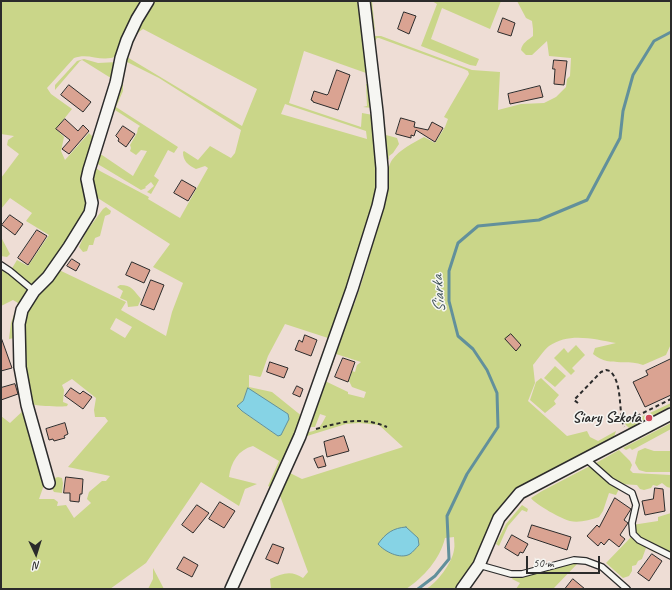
<!DOCTYPE html>
<meta charset="utf-8">
<style>
body{margin:0}
#map{position:relative;width:672px;height:590px;overflow:hidden;background:#eeddd5;font-family:Caveat,sans-serif}
canvas{display:block}
.frame{position:absolute;inset:0;border:2px solid #2b2b2b;pointer-events:none}
.north{position:absolute;left:16px;top:534px;width:40px;height:40px;-webkit-text-stroke:3px #f6f6f2;paint-order:stroke;rotate:176deg;font-size:11px;font-weight:700;line-height:16px;text-align:center;color:#2b2b2b}
.north::after{content:'';display:block;margin:auto;width:14px;height:18px;background:#2b2b2b;clip-path:polygon(50% 0,100% 100%,50% 72%,0 100%)}
.scale{position:absolute;left:526px;top:556px;width:74px;height:18px;box-sizing:border-box;border:2px solid #2b2b2b;border-top:0;padding-left:5px;font-size:12px;line-height:14px;white-space:nowrap;color:#2b2b2b;-webkit-text-stroke:3px #f6f6f2;paint-order:stroke}
</style>
<div id="map">
<canvas width="672" height="590"></canvas>
<div class="frame"></div>
<div class="north">N</div>
<div class="scale">50 m</div>
</div>
<script>
const g = document.querySelector('canvas').getContext('2d');
g.lineJoin = 'round';
function fillPath(path, color) { g.fillStyle = color; g.fill(path, 'evenodd'); }
function strokePath(path, color, width, dash) { g.strokeStyle = color; g.lineWidth = width; g.lineCap = dash ? 'butt' : 'round'; g.setLineDash(dash || []); g.stroke(path); }
function label(font, color, halo, rows, align = 'center') {
  g.font = font + ' Caveat,sans-serif'; g.lineWidth = 3; g.setLineDash([]); g.textBaseline = 'middle'; g.strokeStyle = halo; g.fillStyle = color; for (const [text, x, y, turn = 0] of rows) {
    g.save(); g.translate(x, y); g.rotate((+turn || 0) * Math.PI / 180); g.textAlign = isNaN(turn) ? turn : align; if (halo) g.strokeText(text, 0, 0); g.fillText(text, 0, 0); g.restore();
  }
}
const green = new Path2D(`
 M1,1H146L117,56C101,63 89,52 74,58L47,88L51,94L72,109L56,129L64,137L61,151L65,160L89,133L95,139L89,196L83,221L33,288L11,270L17,260L28,266L49,235L26,221L32,213L10,198L1,209V178L19,154L7,145L8,140L14,136L1,134Z
 M152,1H360L370,75L366,76V73L304,51L289,103L361,127L362,113L373,115L379,173L374,208L322,366L318,365L328,338L285,324L268,356L261,376L260,377L249,375V387L272,392L303,417L273,488L268,486L279,461L253,446C238,450 231,462 229,477L257,484L245,489L239,506L201,482L146,563L110,589H1V416L10,423L27,407L44,485L39,499H54L58,502L57,506L66,505L74,518L91,503L87,499L89,492L102,481H106L110,476L68,467L108,421L105,417H95L94,410L96,398L72,379L62,385L64,390L63,402L68,404L67,406C65,407 39,406 36,405C34,405 32,403 30,402L22,346L26,310L57,269L126,302L121,310L166,336L172,312L183,283L153,267L170,244L93,195L91,186L92,165L100,171L149,197L148,199L180,218L208,168L205,166L196,169C188,165 183,161 183,152L184,151L198,160L210,146L231,158L235,153L241,130L159,78L127,62L123,79V91L116,107L178,147L174,153L168,150L154,176L159,180L151,194L147,192L154,186L151,182L145,187L146,188L141,190L96,163L99,153L133,176L147,151L141,150L136,155L130,151L131,148L130,145L137,133L138,128L140,126L115,110L107,129L105,127L127,50ZM143,29L257,89L242,126L127,57C130,46 133,35 143,29ZM285,104L366,131L367,139L281,114ZM116,318L132,327L125,338L110,329ZM249,388L278,436L242,411L243,401Z
 M366,1H372L375,30L370,26Z
 M432,1H501L490,29L442,8L431,39L479,59L476,66L470,65L421,46L437,4Z
 M517,1H671V344L666,355L643,365C626,358 610,368 593,354L595,348L616,343C594,339 569,332 549,346C543,351 538,359 533,365L535,383L528,401L567,436L587,431L590,437L598,441L616,431L613,440L518,492L472,568L457,589H426C437,583 452,563 454,550C455,546 454,541 454,537L445,538C440,559 424,577 406,589H271L270,579C282,573 292,570 303,578L308,572L279,493L306,432C318,432 321,426 326,416L320,414L315,427H309V424L325,381L348,392V394L364,398L366,392L352,387L349,381L352,371L355,372L357,365L361,362L336,354L328,378L325,377L350,304L354,305C365,274 374,242 381,211C384,199 386,168 392,160C399,150 413,143 424,137L435,143L445,127L448,119L444,117L469,74L468,71L464,69L379,38H377L375,41L386,135L397,138L399,144L393,153L389,156V159L385,162L374,38L375,36H381L472,70L500,72L498,110L521,104L544,103L556,97L566,87L567,79L570,76L571,58L549,56L547,41L532,55H526L521,50C522,43 528,40 533,36V29L532,21L526,18ZM359,423L379,425L403,447L302,479L290,473L307,436L346,424Z
 M84,59L98,63L117,62L114,80L82,60L80,61L55,90V85L77,61Z
 M366,84H369L372,108L363,107L367,106Z
 M106,207L111,211L110,214L105,216L100,236L95,238L93,245H89L87,251L83,252L79,247L86,232L103,209Z
 M1,237L10,254L7,257L1,256Z
 M1,268L20,283L28,291L14,338L9,339L11,323L18,303L13,300L1,306Z
 M120,285C132,285 134,291 141,299L138,306L128,307L127,301L120,298L123,291L117,287Z
 M576,345L585,355L572,368L575,371L571,375L554,358L564,348L568,353Z
 M555,366L566,376L555,387L544,378Z
 M541,378L559,395L554,401L556,404L545,413L530,400L536,382Z
 M671,403V406L633,427L629,428L626,425L624,421L635,420Z
 M671,423V429L636,448L632,450L630,448L626,450L623,448Z
 M645,448L654,451H671V472H646L639,470L635,463L638,451Z
 M619,450L630,461L632,465L630,470L633,473L671,475V488L667,487L662,483L657,486L653,485L651,488L644,490L640,489L637,485L620,484L605,474L596,465V463Z
 M588,467H590L619,489L616,495L609,493L603,511L599,517C590,520 579,523 570,521C562,519 536,505 531,498L542,491Z
 M48,473H52L55,478L58,477L62,478L63,483L62,493L54,492L50,485Z
 M522,505L528,509L527,512L522,510L508,526L499,546L496,544L506,524Z
 M671,513V553L637,537L632,525L658,521V517Z
 M632,536L635,541L660,553H656L646,548L642,559L638,561L636,565L632,566V571L629,576L623,578L606,563Z
 M571,562H579L553,589H516L520,583L512,579L513,577L521,576Z
 M153,568L164,589H148L153,579Z`);
const water = new Path2D(`
 M248,388L288,414L289,419L281,435L278,436L242,411L237,406L243,401Z
 M406,527L418,538L419,545C416,548 413,552 410,554C400,560 384,551 378,544C386,533 393,528 406,527Z`);
const stream = new Path2D(`
 M418,589L435,576L449,559L447,516L467,474L498,427L497,393L487,370L473,349L458,336L449,301V271L458,243L478,226L539,220L587,200L620,138L623,111L633,75L654,41L671,32`);
const building = new Path2D(`
 M404,12L416,16L409,34L398,29Z
 M503,18L515,23L511,36L498,32Z
 M554,60L567,61L564,85L554,84L555,69H553Z
 M337,70L350,75L338,110L313,102V101L311,100L314,91L327,95L328,94Z
 M69,85L91,102L83,112L61,95Z
 M540,86L543,97L510,104L508,94Z
 M401,118L415,122L414,127L428,130L432,122L443,128L435,142L416,130L414,136L411,135V138L396,134Z
 M65,119L78,131L83,125L89,131L69,154L62,149L70,140L56,129Z
 M123,126L135,134L126,147L118,141L119,139L116,136Z
 M182,180L196,188L188,201L174,193Z
 M10,215L23,224L15,235L2,225Z
 M37,230L47,236L28,265L18,258Z
 M72,259L80,264L76,271L67,266Z
 M132,262L150,270L144,283L126,275Z
 M151,280L164,285L154,310L141,305Z
 M511,334L521,345L516,351L505,339Z
 M305,335L317,340L311,356L295,350L299,340L302,342Z
 M2,340L12,368L1,371V341Z
 M343,358L355,362L348,382L335,377Z
 M671,359V395L645,407L633,382L648,375L646,371Z
 M270,362L288,368L284,378L267,372Z
 M15,384L18,394L1,400V388Z
 M297,386L303,389L300,397L293,394Z
 M71,388L80,394L83,391L92,397L83,409L65,396Z
 M65,423L68,434L64,436L65,438L54,441L53,439L49,440L46,429Z
 M344,436L349,451L327,457L324,442Z
 M323,456L326,466L318,468L314,459Z
 M66,477L83,479L82,494H80L79,502L70,501V493H64Z
 M655,488L663,489L665,511L645,515L642,501L653,499Z
 M615,498L631,509L624,520L628,523L620,535L625,539L619,547L609,539L604,545L601,542L598,546L587,536L597,525L599,527Z
 M220,502L235,511L224,528L209,519Z
 M197,505L209,513L193,533L182,525Z
 M532,525L571,537L567,550L528,537Z
 M512,535L528,544L523,553L520,552L518,556L505,548Z
 M273,544L284,548L278,564L266,559Z
 M652,554L662,561L649,581L638,573Z
 M184,557L198,565L192,577L177,569Z
 M573,579L585,589H565Z`);
const path = new Path2D(`
 M578,403L574,400L601,372L606,370L610,371C623,383 618,411 624,427
 M623,418L635,417L671,399
 M316,429C342,422 361,416 387,427`);
const lane = new Path2D(`
 M1,265L10,271L34,291
 M585,458L611,481L632,493L636,505L632,523L633,534L639,540L671,556
 M479,565L511,574H522L574,560L586,561L602,567L627,589`);
const street = new Path2D(`
 M49,483L27,405L20,367L19,324L22,310L34,291L48,277L69,247L90,213L92,203L87,179L89,170L116,83L121,58L127,40L137,19L148,1
 M231,589L300,436L352,289L378,206L382,188V168L377,112L364,1
 M462,589L479,565L499,518L520,493L671,414`);
const markers = [
 [649,418,4,"#d1495b"]
];
const poiNames = [
 ["Siary Szkoła",641,418]
];
const waterNames = [
 ["Siarka",439,294,-94]
];
fillPath(green, '#cad689');
fillPath(water, '#86d3e5');
strokePath(water, '#62909b', 1);
strokePath(stream, '#62909b', 3);
fillPath(building, '#daa392');
strokePath(building, '#2b2b2b', 1);
strokePath(lane, '#2b2b2b', 8);
strokePath(street, '#2b2b2b', 14);
strokePath(path, '#2b2b2b', 2, [4, 3]);
strokePath(lane, '#f6f6f2', 5.5);
strokePath(street, '#f6f6f2', 11);
for (const [x, y, r, color] of markers) { const dot = new Path2D(); dot.arc(x, y, r, 0, 2 * Math.PI); g.fillStyle = color; g.fill(dot); strokePath(dot, '#f6f6f2', 1.5); }
label('bold 16px', '#2b2b2b', '#f6f6f2', poiNames, 'right');
label('italic 17px', '#42555a', '#f6f6f2', waterNames);
</script>
